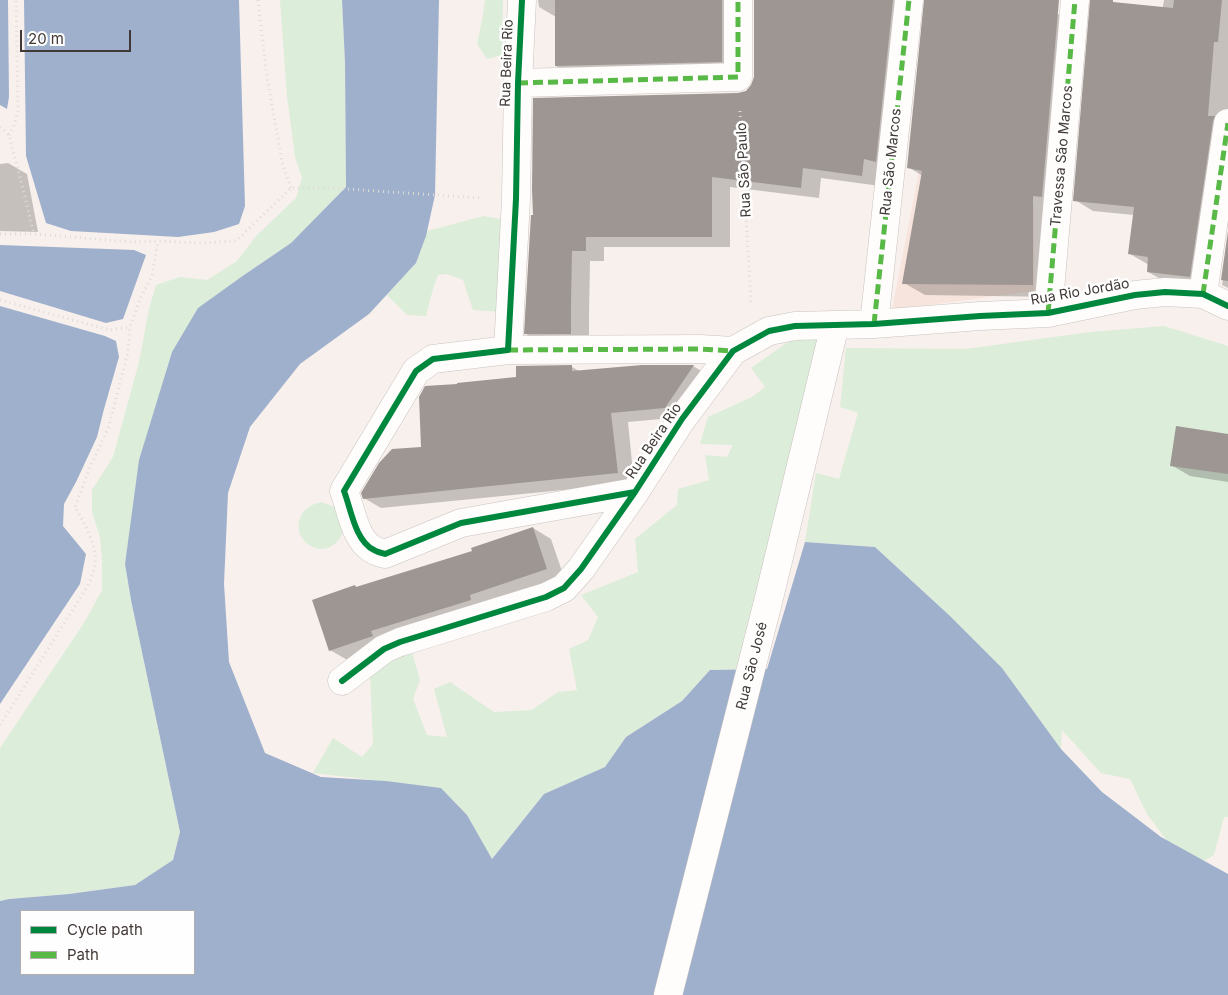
<!DOCTYPE html>
<meta charset="utf-8">
<style>
body{margin:0}
#map{position:relative;width:1228px;height:995px;overflow:hidden;background:#f8f0ec;font-family:Inter,sans-serif}
canvas{display:block}
.legend{position:absolute;left:20px;top:910px;width:175px;height:65px;box-sizing:border-box;background:#fefefe;border:1px solid #b2afae;margin:0;padding:6px 9px;list-style:none;font-size:15px;color:#413936}
.legend li{display:flex;align-items:center;gap:10px;height:25px}
.legend b{width:25px;border:1px solid #b2afae}
.scale{position:absolute;left:20px;top:30px;width:111px;height:22px;box-sizing:border-box;border:2px solid #413936;border-top:0;padding-left:6px;font-size:15px;line-height:18px;white-space:nowrap;color:#413936;-webkit-text-stroke:4px #fefefe;paint-order:stroke}
</style>
<div id="map">
<canvas width="1228" height="995"></canvas>
<ul class="legend">
<li><b style="height:6px;background:#00873e"></b>Cycle path</li>
<li><b style="height:6px;background:#58b947"></b>Path</li>
</ul>
<div class="scale">20 m</div>
</div>
<script>
const g = document.querySelector('canvas').getContext('2d');
g.lineJoin = 'round';
function fillPath(path, color) { g.fillStyle = color; g.fill(path, 'evenodd'); }
function strokePath(path, color, width, dash) { g.strokeStyle = color; g.lineWidth = width; g.lineCap = dash ? 'butt' : 'round'; g.setLineDash(dash || []); g.stroke(path); }
function label(font, color, halo, rows, align = 'center') {
  g.font = font + ' Inter,sans-serif'; g.lineWidth = 5; g.setLineDash([]); g.textBaseline = 'middle'; g.strokeStyle = halo; g.fillStyle = color; for (const [text, x, y, turn = 0] of rows) {
    g.save(); g.translate(x, y); g.rotate((+turn || 0) * Math.PI / 180); g.textAlign = isNaN(turn) ? turn : align; if (halo) g.strokeText(text, 0, 0); g.fillText(text, 0, 0); g.restore();
  }
}
const built = new Path2D(`
 M919,171L1034,205V291L892,310Z`);
const green = new Path2D(`
 M280,0H342L345,63L346,187L291,243L244,275L172,352L140,460L125,564L131,600L180,832L173,860L135,885L69,894L9,899L0,901V748L84,623L102,590V559L100,537L92,512V490L113,457L139,362L149,309L156,285L180,277L207,280L237,261L257,235L296,198L302,178L295,157L287,96Z
 M485,0H503L502,55L487,59L477,44L483,15Z
 M484,216L506,220L503,312L473,310L463,280L447,274L438,275L433,289L426,316L407,315L387,295L416,263L427,231Z
 M1164,326L1225,345L1228,347V817H1224L1214,855L1188,869L1147,814L1130,779L1101,773L1062,730L1061,749L1002,668L950,616L875,547L805,542L816,473L839,479L858,413L840,407L846,348L965,349L1091,332Z
 M826,334L743,669L710,670L682,701L626,737L605,767L544,794L491,860L467,815L441,788L313,773L333,738L362,757L373,744L370,672L410,645L420,680L413,699L427,735L447,737L434,689L450,682L494,712L532,710L558,692L577,690L569,649L588,640L598,617L581,595L638,572L635,539L677,505L678,489L709,480L705,455L727,457L733,445L700,444L708,417L752,397L765,387L751,368L788,342Z
 M321,502L335,507L345,527C333,567 290,545 300,518C304,508 311,505 321,502Z`);
const water = new Path2D(`
 M0,0H8L9,97L7,109L0,105Z
 M24,0H239L245,206L239,224L214,232L178,237L71,231L46,223L26,156Z
 M342,0H439L435,195L426,236L416,263L369,314L300,364L250,427L228,493L224,584L229,662L265,753L321,777L386,781L441,788L467,815L492,859L544,794L605,767L626,737L682,701L710,670L767,669L805,542L875,547L950,616L1002,668L1061,749L1102,792L1161,837L1228,874V995H0V901L9,899L69,894L135,885L173,860L180,832L131,600L125,564L139,460L172,352L198,308L244,275L291,243L346,187L345,63ZM21,911H194V974H21Z
 M0,245L134,250L146,255L123,319L106,323L0,291Z
 M0,306L105,336L116,341L119,357L104,409L97,437L76,482L64,504L63,526L86,554L80,584L0,704Z`);
const shadow = new Path2D(`
 M538,0H746L740,72L575,76L556,66V17L539,7Z
 M755,0H916L880,186L821,178L819,198L730,187V247H604V261H590L589,315V344H544L526,334L532,217L739,94L746,92L752,86L755,77Z
 M926,0H966L1058,14L1079,27L1055,297L925,295L904,283L923,176L908,167Z
 M1164,0H1228V150L1208,287L1166,282L1148,272L1149,265L1130,254L1134,215L1093,211L1075,200L1159,30Z
 M8,163L27,174L38,232L0,231V164Z
 M1228,240V288L1222,285Z
 M693,366L710,376L683,417L628,422L634,483L381,508L364,498L517,378L572,367L581,372Z
 M1228,435V482L1190,476L1171,465Z
 M533,528L551,539L565,580L349,661L330,650L357,588L474,552Z`);
const building = new Path2D(`
 M555,0H722V62L555,66Z
 M754,0H893L876,162L864,159L862,176L803,168L801,188L712,177V237H586V251H572L571,304V334H524L531,215H533L532,190L533,98L738,93L746,91L751,85L754,77Z
 M924,0H1059L1042,197L1033,196V285L902,284L922,171L907,168Z
 M1090,0H1113V2L1173,8L1174,0H1222L1218,42H1214L1208,116H1215L1213,121L1190,277L1147,272L1148,257L1128,254L1134,207L1073,201Z
 M1228,231V281L1221,280Z
 M572,365V371L642,365H694L665,408L611,413L618,473L363,499L361,493L379,463L392,449L421,447L419,397L425,386L457,384V383L516,377V366Z
 M1176,426L1228,434V474L1170,466Z
 M533,527L547,569L470,595L471,600L371,631L373,636L329,651L312,600L355,585L356,587L472,551L471,548Z`);
const path = new Path2D(`
 M258,0L266,70L282,162L291,188
 M740,111L751,302
 M0,127L9,135L19,173L34,234
 M9,135L14,126L18,110L16,0
 M0,234H34L132,242L158,241L198,243L236,241L291,188H331L482,198
 M0,300L110,330L130,327
 M0,725L89,584C91,578 94,571 95,565C98,547 84,522 75,507L89,470L109,426L128,352L130,327L140,299L152,276L158,241`);
const minor = new Path2D(`
 M522,0L518,83L516,199L508,350L433,359L416,371L344,491C351,509 355,541 374,550C377,552 382,553 385,554L461,523L635,492
 M518,83L738,77V0
 M1203,294L1228,123
 M1048,313L1075,0
 M874,324L909,0
 M508,350L700,349L733,351
 M342,681L384,649L400,642L546,597L564,588L581,569L635,492L682,419L733,351L769,331L795,326L874,324L980,316L1048,313L1135,295L1165,292L1203,294L1228,306
 M668,995L769,598L835,325`);
const quiet = new Path2D(`
 M518,83L738,77V0
 M1203,294L1228,123
 M1048,313L1075,0
 M874,324L909,0
 M508,350L700,349L733,351`);
const cycleway = new Path2D(`
 M522,0L518,83L516,199L508,350L433,359L416,371L344,491C351,509 355,541 374,550C377,552 382,553 385,554L461,523L635,492
 M342,681L384,649L400,642L546,597L564,588L581,569L635,492L682,419L733,351L769,331L795,326L874,324L980,316L1048,313L1135,295L1165,292L1203,294L1228,306`);
const streetNames = [
 ["Rua Beira Rio",507,63,-88],
 ["Travessa São Marcos",1062,156,-85],
 ["Rua São Marcos",891,162,-84],
 ["Rua São Paulo",744,170,-93],
 ["Rua Rio Jordão",1080,292,-10],
 ["Rua Beira Rio",654,441,-56],
 ["Rua São José",752,666,-76]
];
fillPath(built, '#f7e5dd');
fillPath(green, '#dcedda');
fillPath(water, '#9fb0cd');
fillPath(shadow, '#0003');
fillPath(building, '#9d9693');
strokePath(minor, '#c9c2bf', 29);
strokePath(path, '#dedbd9', 3, [1, 4]);
strokePath(minor, '#fefdfc', 28);
strokePath(quiet, '#58b947', 5, [10, 5]);
strokePath(cycleway, '#00873e', 6);
label('14px', '#413936', '#fefefe', streetNames);
</script>
